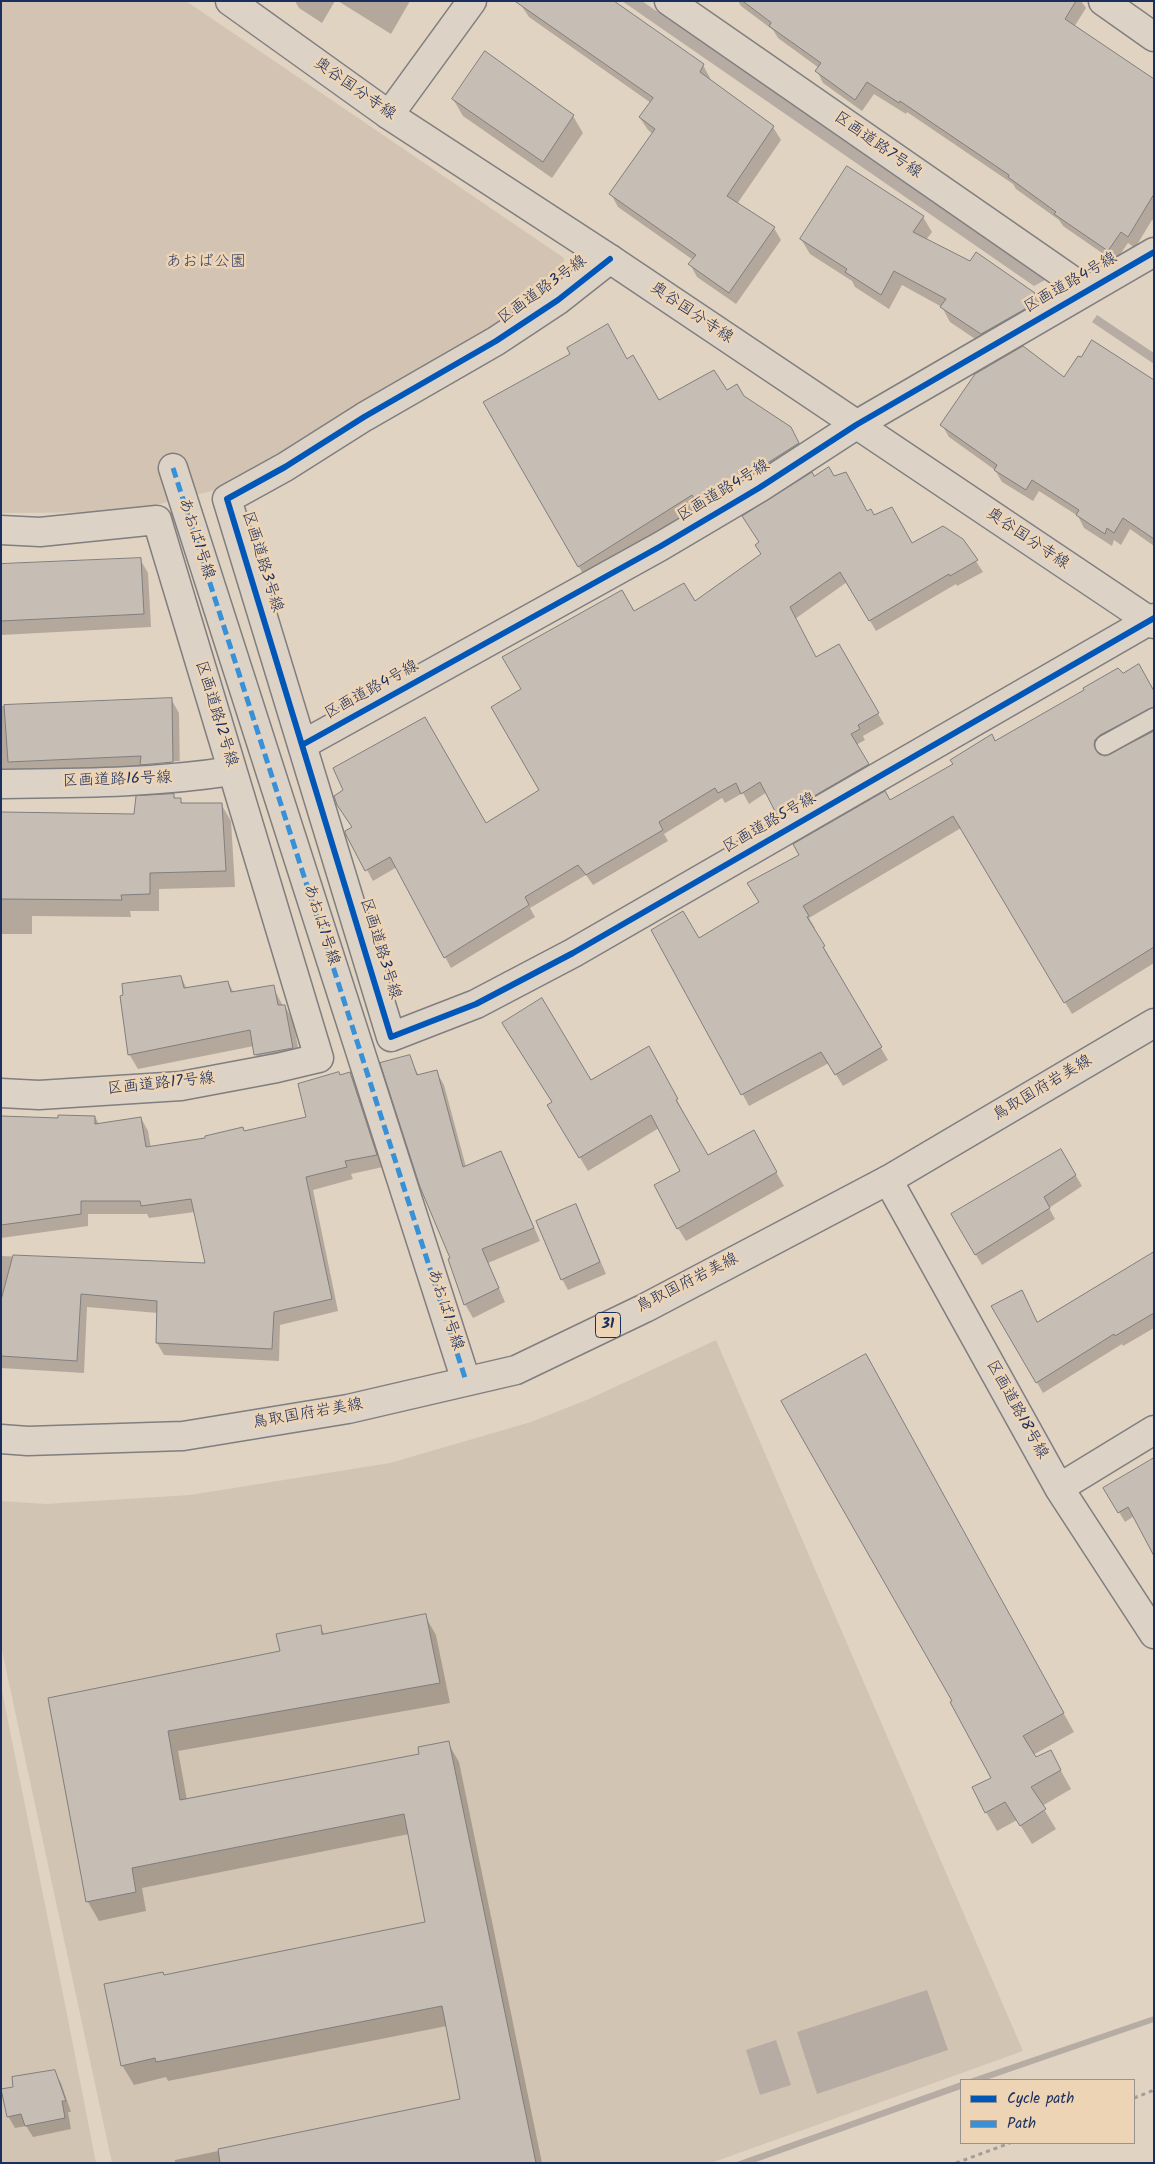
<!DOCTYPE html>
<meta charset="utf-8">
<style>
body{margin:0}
#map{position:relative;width:1155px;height:2164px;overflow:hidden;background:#e0d3c2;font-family:Kalam,sans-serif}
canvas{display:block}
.frame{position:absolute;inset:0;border:2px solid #1b2f5e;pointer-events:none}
.legend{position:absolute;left:960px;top:2079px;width:175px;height:65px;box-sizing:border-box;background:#edd4b5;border:1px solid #999292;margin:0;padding:6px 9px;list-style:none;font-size:15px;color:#1b2f5e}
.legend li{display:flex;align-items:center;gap:10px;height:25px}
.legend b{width:25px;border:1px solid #999292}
</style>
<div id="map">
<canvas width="1155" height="2164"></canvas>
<div class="frame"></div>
<ul class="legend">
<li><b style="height:6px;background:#0057b8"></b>Cycle path</li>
<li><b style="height:6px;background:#3891d7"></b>Path</li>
</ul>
</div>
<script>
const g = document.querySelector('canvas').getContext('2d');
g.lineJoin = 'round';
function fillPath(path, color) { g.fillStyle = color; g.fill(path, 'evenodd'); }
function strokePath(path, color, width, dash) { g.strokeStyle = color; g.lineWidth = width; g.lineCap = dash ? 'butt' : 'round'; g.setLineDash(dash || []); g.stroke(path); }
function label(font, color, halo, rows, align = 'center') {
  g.font = font + ' Kalam,"Klee One",sans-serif'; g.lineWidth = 5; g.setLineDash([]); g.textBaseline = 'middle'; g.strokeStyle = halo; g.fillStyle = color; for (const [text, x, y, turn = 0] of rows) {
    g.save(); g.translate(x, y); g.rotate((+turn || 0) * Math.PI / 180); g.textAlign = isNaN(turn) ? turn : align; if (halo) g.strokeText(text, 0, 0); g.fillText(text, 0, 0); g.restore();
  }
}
const built = new Path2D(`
 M716,1340L1023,2051L711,2163H112L1,1646V1501L46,1504L190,1495L390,1463L531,1422L589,1399Z
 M1,1686L64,1999L96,2163H1Z`);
const green = new Path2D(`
 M1,1H186L564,258L562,286L232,486L127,512L1,513Z`);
const water = new Path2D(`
 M622,1H642L1045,280L1034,286Z
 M1097,315L1154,353V364L1092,322Z
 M927,1990L948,2050L817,2094L797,2032Z
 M1154,2016V2022L986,2080H967Z
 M776,2040L791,2085L760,2095L746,2050Z
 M961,2082V2089L753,2163H734Z`);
const shadow = new Path2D(`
 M295,1H335L322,23L299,8Z
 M338,1H410L391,34Z
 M738,1H1081L1086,8L1074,27L1154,81V221L1152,220L1135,248L1128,243L1115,262L1063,226L1059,220L1016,189L1013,184L907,112L906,114L874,94L862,111L823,83L817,71L819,68L778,38L773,30L741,6Z
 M521,5L703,65L710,78L709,80L773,127L781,140L737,204L774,228L781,240L736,304L697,277L690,264L693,260L618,207L611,194L653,134L648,130L640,118L651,103L529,17Z
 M453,99L573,116L583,133L552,178L463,116Z
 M923,217L932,232L926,240L1034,294L1043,309L990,349L950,322L942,307L902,285L889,309L855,287L852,281L810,254L801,239Z
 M627,360L658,402L727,392L743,397L790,427L806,457L586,579L485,403Z
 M1064,378L1154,382V546L1130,529L1121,545L1114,540L1112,546L1084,528L1078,516L1039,491L1033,501L1002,482L995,470L949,437L942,425Z
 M814,477H834L867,512L912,544L962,540L983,572L957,586L956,584L876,631L847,582L795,619L816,658L838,645L884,724L863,736L865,740L856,745L874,776L786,827L767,792L749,804L743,793L725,803L722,798L664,834L668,841L593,885L586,875L530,908L535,917L451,968L397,867L373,881L367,870L353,828L338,804L485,825L541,790L523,690L634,612L695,603L762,555Z
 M140,559L148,573L151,627L1,635V565Z
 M1123,674L1154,693V721L1101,752V756H1111L1154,732V963L1072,1014L961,828L809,918L815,928L813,929L830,958L829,959L888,1060L843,1086L829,1063L749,1106L653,930L698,940L760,903L800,856L890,801Z
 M171,699L179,713L180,776H1V706ZM179,761L180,763L144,766V763Z
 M173,795L176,799H180L183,805L221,804L231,821L235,887L159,889V911H130L131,917L32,916V934H1V813L135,815Z
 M181,977L187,989L228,982L234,993L273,987L283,1006H285L293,1021L301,1063L264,1070L256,1055L254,1046L138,1069L129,1054Z
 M648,1048L684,1113L682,1114L707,1157L753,1132L784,1186L686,1241L678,1228L682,1171L659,1128L588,1171L549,1106Z
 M409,1057L419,1076L436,1071L444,1085L466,1167L501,1152L508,1166L540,1241L488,1263L505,1302L473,1318L465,1304L451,1259Z
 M350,1073L357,1086L383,1167L351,1174L353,1179L313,1190L338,1311L280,1325L279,1361L164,1355L157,1343L158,1313L87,1307L84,1373L1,1368V1256L206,1265L195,1212L149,1218L147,1214H88V1226L1,1238V1117L59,1119L95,1117L99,1124L141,1118L148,1131L151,1148L245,1133L308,1118L340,1076Z
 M1061,1151L1082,1186L1049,1208L1055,1219L982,1265L952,1215Z
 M576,1205L606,1274L568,1290L562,1279Z
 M1154,1253V1328L1123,1346L1122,1344L1043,1393L993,1306L1021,1291L1037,1323Z
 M876,1374L1074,1732L1033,1755L1035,1758L1050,1751L1071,1789L1042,1806L1056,1829L1032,1844L1017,1820L997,1831L986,1812L993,1778L953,1701Z
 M1154,1460L1134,1516L1125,1522L1105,1489Z
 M425,1616L436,1635L450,1703L178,1751L187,1800L421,1755L448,1743L459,1762L542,2163H175V2160L462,2100L447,2026L168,2081L166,2077L134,2085L122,2065L164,1976L426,1922L409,1834L142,1888L146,1911L99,1921L88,1902L49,1699L281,1652L320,1627L325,1635Z
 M54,2071L61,2083L71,2112H68L71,2129L33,2137L26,2126L15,2128L8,2116Z`);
const building = new Path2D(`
 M515,1H614L704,64L700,72L774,126L727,196L775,227L729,293L688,264L696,255L609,194L655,129L639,117L653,98Z
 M743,1H1076L1065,19L1154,79V194L1128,237L1121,232L1108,251L1054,214L1056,212L1008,177L1009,175L900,101L899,103L867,82L855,100L815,71L821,63L769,26L771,23Z
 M485,51L574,115L543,162L452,99Z
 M847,166L924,216L913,232L970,261L976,252L1035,293L1025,309L981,334L940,307L946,299L894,271L881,295L845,272L847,269L800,239Z
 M608,324L627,359L633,355L659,400L714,370L727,390L737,384L744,396L791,427L799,443L725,490L721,484L694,498L692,495L578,567L483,402L570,354L567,348Z
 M1092,340L1154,380V539L1123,518L1114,533L1107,528L1105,534L1076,515L1079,510L1032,480L1026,490L994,470L997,465L940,425L975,374L1023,346L1064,377L1078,356L1081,357Z
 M829,467L834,476L846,472L867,511L871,509L874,515L892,507L912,543L943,526L963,539L978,560L950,576L949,574L869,621L840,572L790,607L816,657L839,644L879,713L858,725L860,729L851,734L869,764L778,817L760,782L741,794L736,783L718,793L715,788L659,822L663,830L586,875L578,865L525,897L529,905L444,958L390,857L365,871L345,833V831L352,827L337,805L334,796L343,790L333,768L425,717L486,823L539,790L491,707L521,689L502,657L622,590L634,611L684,583L695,601L761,554L755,545L759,542L742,516L812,472L814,476Z
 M141,558L144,614L1,621V564Z
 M1139,664L1154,691V707L1100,735L1095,740L1094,745L1099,754L1105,756L1154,731V947L1064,1003L953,816L803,906L809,916L807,917L825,946L823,947L882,1047L835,1075L821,1052L741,1095L651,930L683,911L699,938L759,902L747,883L799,855L793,844L885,791L890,800L953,764L950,760L992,734L995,741L1084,690L1083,688L1118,668L1123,673Z
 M172,698L173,762L140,765L141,756L8,762L4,705Z
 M174,794V798H181V803H222L226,871L150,873V894L121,895L122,900L1,899V812L134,814L136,796Z
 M181,976L184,988L228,981L231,992L274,985L278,1005H285L293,1048L254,1055L250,1030L128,1055L120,996L123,995L122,984Z
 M542,998L591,1080L649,1046L678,1099L676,1100L708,1155L754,1130L777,1172L677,1229L654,1185L680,1171L651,1115L579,1158L547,1105L552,1102L502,1023Z
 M410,1055L417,1075L437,1070L463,1167L501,1151L534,1228L482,1249L499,1288L464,1305L448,1259L450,1258L420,1187L380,1063Z
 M339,1072L340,1075L350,1072L377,1155L345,1161L347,1167L306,1177L332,1299L274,1312L272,1349L156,1343L157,1301L81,1294L77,1361L1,1356V1300L13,1255L205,1263L191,1199L141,1206L140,1201H81V1214L1,1225V1116L58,1118V1115L95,1116V1124L141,1117L146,1147L205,1138V1136L243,1127L244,1131L306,1117L298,1084Z
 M1061,1149L1076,1175L1044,1197L1050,1208L975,1255L951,1214Z
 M576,1204L600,1262L561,1280L536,1221Z
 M1154,1252V1313L1115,1336L1114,1334L1036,1383L991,1306L1022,1290L1037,1322Z
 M866,1354L1064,1713L1023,1736L1036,1757L1051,1750L1061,1770L1031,1787L1046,1809L1020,1826L1005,1802L985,1813L972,1787L991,1778L950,1702L952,1701L781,1401Z
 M1154,1458V1556L1128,1507L1118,1513L1103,1488Z
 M426,1614L440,1683L168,1731L180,1800L419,1754L418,1747L449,1741L536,2163H220L218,2149L460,2099L442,2006L156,2062L155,2058L121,2066L104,1984L163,1972L164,1975L425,1922L404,1814L132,1868L136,1892L86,1902L48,1698L280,1651L276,1634L321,1625L322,1634Z
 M55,2070L66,2101H62L65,2118L25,2126L21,2114L7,2117L1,2089L13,2087L12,2077Z`);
const path = new Path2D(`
 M1134,2098L1154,2090
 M956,2163L1010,2143`);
const lane = new Path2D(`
 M1105,745L1154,718`);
const street = new Path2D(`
 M669,1L1086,290
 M1103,1L1154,37
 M389,115L472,1
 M610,259L558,300L496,341L364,417L285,467L227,499L391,1037L476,1004L573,953L1154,618
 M173,468L466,1381
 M1,530L40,532L157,520L319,1058L277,1068L181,1086L39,1095L1,1093
 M302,745L661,546L759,488L856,425L1154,252
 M1,784C79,783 155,783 232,771
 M888,1180L1059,1488L1154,1634
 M1059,1488L1154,1430`);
const secondary = new Path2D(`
 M230,1L389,115L610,259L1154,624`);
const primary = new Path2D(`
 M1,1439L28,1441L183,1436L348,1409L516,1370L645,1308L888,1180L1154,1023`);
const quiet = new Path2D(`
 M173,468L466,1381`);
const cycleway = new Path2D(`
 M610,259L558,300L496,341L364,417L285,467L227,499L391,1037L476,1004L573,953L1154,618
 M302,745L661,546L759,488L856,425L1154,252`);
const shields = [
 [608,1325,25]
];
const shieldNames = [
 ["31",608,1325]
];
const streetNames = [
 ["奥谷国分寺線",354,90,35],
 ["区画道路7号線",877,146,35],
 ["区画道路4号線",1071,284,-30],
 ["区画道路3号線",543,291,-36],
 ["奥谷国分寺線",691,314,34],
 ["区画道路4号線",724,492,-31],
 ["あおば1号線",195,539,72],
 ["奥谷国分寺線",1027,540,34],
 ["区画道路3号線",261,562,73],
 ["区画道路4号線",372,691,-29],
 ["区画道路12号線",215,714,73],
 ["区画道路16号線",117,781,-2],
 ["区画道路5号線",770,824,-30],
 ["あおば1号線",320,925,72],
 ["区画道路3号線",379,949,73],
 ["区画道路17号線",161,1085,-6],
 ["鳥取国府岩美線",1043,1089,-31],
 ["鳥取国府岩美線",688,1284,-27],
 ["あおば1号線",444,1310,72],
 ["区画道路18号線",1016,1410,61],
 ["鳥取国府岩美線",308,1415,-10]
];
const parkNames = [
 ["あおば公園",206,263]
];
fillPath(built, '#d2c4b3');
fillPath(green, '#d3c3b2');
fillPath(water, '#b7aca4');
fillPath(shadow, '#0003');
fillPath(building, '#c6beb4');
strokePath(building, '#807e7f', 1);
strokePath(lane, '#807e7f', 22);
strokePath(street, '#807e7f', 31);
strokePath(secondary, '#807e7f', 31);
strokePath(primary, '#807e7f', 31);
strokePath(path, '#a29d9b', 3, [4, 4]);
strokePath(lane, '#dcd2c6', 19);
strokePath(street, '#dcd2c6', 28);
strokePath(secondary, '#dcd2c6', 28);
strokePath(primary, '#dcd2c6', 28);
strokePath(quiet, '#3891d7', 5, [10, 5]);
strokePath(cycleway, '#0057b8', 6);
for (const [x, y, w] of shields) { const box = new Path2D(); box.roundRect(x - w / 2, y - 12.5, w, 25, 4); g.fillStyle = '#edd4b5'; g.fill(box); strokePath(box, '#1b2f5e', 1); }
label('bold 15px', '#1b2f5e', null, shieldNames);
label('16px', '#1b2f5e', '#edd4b5', streetNames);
label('16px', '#364469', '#edd4b5', parkNames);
</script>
